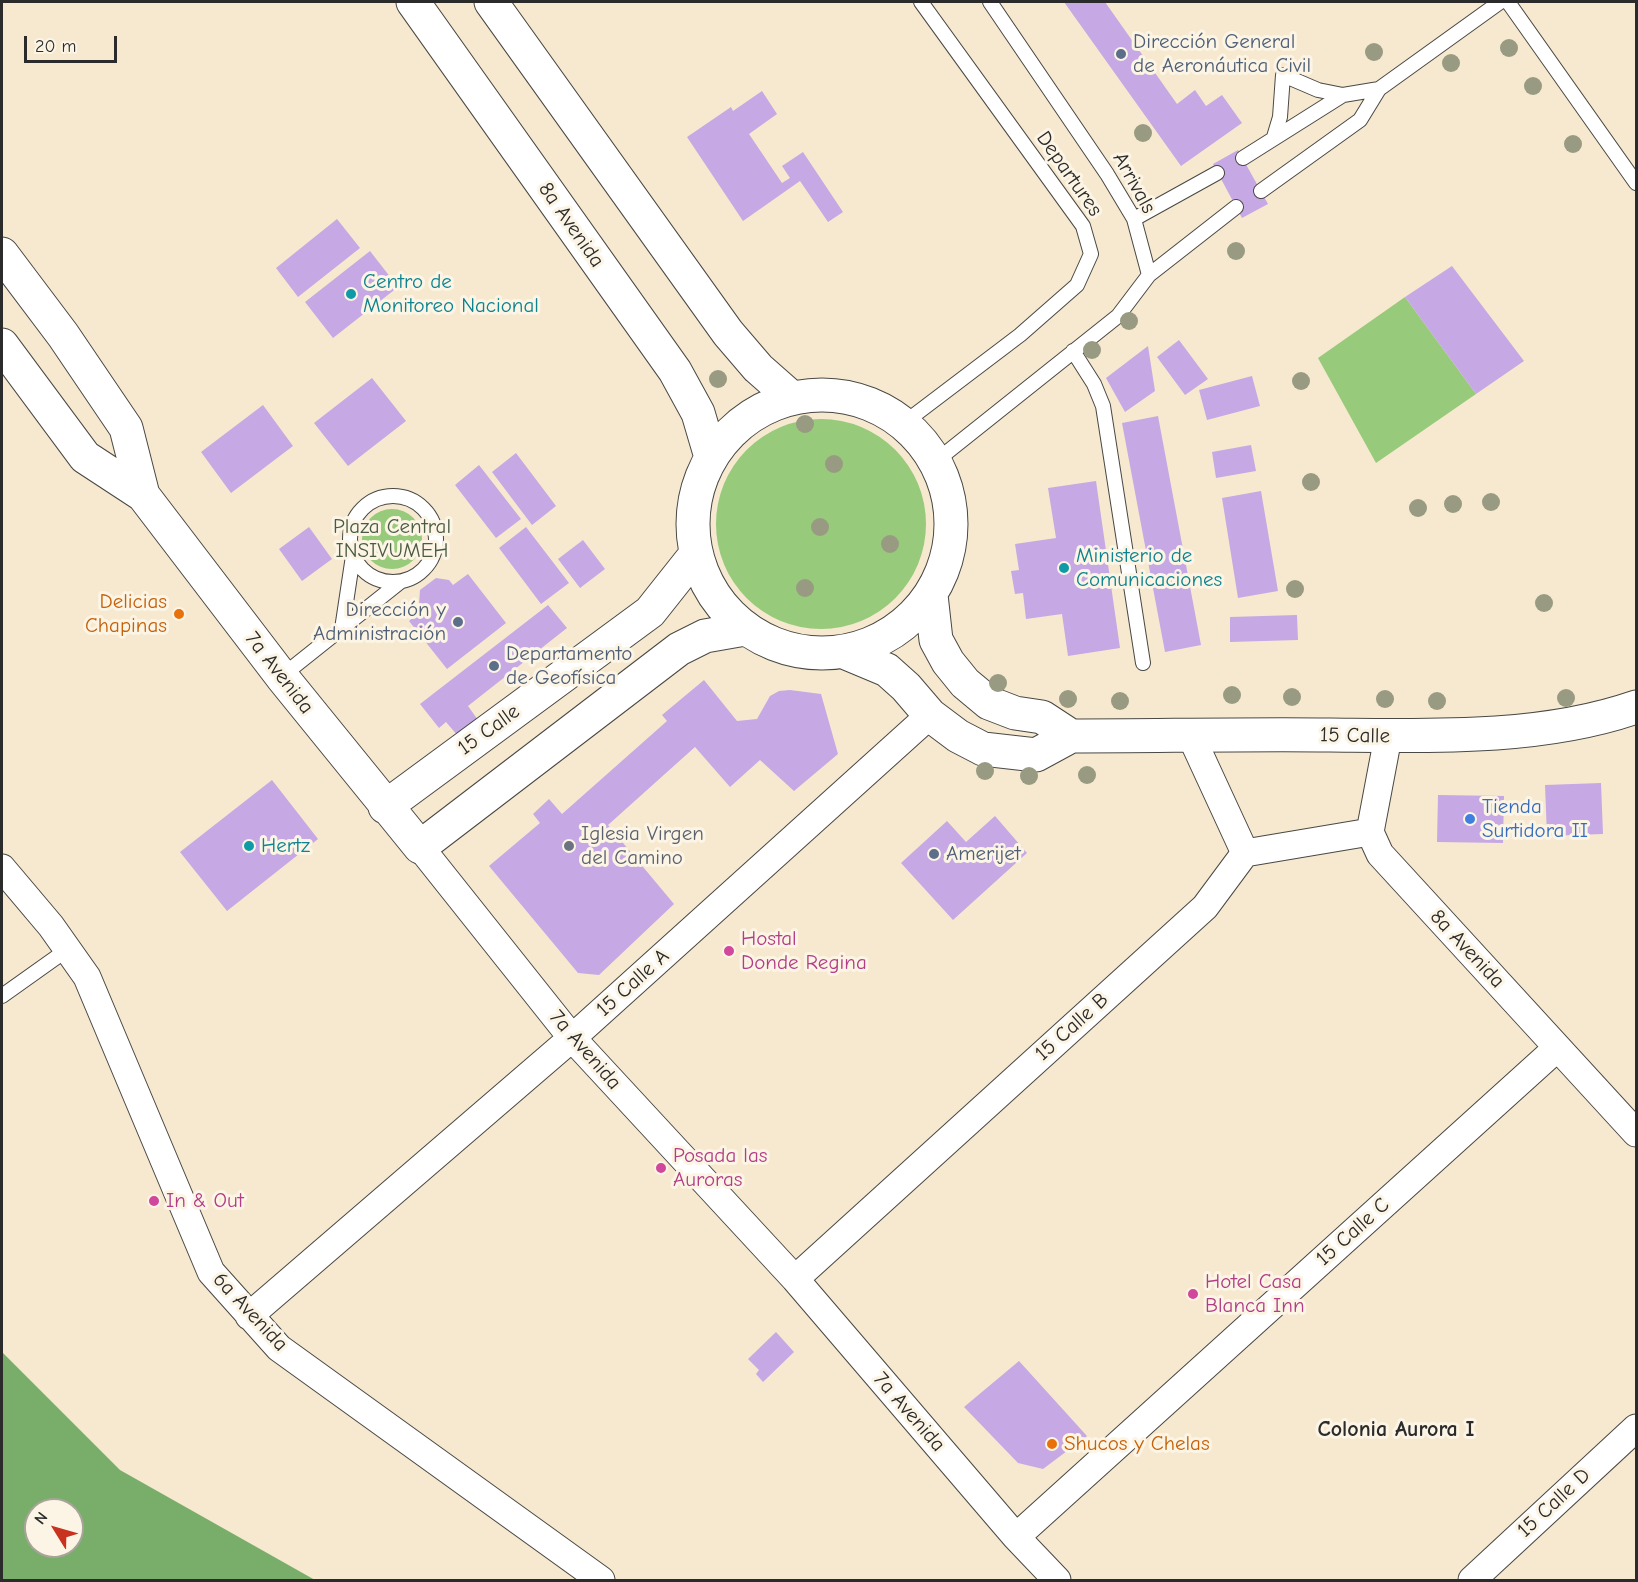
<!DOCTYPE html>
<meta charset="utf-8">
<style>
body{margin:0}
#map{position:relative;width:1638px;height:1582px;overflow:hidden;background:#f6e9d0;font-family:"Comic Neue",sans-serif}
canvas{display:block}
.frame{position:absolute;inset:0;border:3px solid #2b2b2b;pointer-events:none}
.north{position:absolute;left:24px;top:1498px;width:60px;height:60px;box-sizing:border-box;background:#fcf5e5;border:2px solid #a8a49b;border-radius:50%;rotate:307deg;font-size:16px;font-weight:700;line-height:24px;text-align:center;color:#2b2b2b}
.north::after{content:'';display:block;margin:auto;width:21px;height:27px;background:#c8321e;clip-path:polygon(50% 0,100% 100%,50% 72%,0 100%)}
.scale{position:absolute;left:24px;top:36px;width:93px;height:27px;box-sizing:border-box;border:3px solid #2b2b2b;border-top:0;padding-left:8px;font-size:18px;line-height:21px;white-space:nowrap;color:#2b2b2b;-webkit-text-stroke:4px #fcf5e5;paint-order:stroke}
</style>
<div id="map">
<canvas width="1638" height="1582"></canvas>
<div class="frame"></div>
<div class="north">N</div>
<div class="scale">20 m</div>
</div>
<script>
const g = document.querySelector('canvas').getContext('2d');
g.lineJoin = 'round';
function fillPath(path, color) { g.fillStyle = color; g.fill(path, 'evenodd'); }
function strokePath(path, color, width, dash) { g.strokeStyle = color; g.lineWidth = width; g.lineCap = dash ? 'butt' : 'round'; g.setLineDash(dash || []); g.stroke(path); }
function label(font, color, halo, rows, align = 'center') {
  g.font = font + ' "Comic Neue",sans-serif'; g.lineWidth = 6; g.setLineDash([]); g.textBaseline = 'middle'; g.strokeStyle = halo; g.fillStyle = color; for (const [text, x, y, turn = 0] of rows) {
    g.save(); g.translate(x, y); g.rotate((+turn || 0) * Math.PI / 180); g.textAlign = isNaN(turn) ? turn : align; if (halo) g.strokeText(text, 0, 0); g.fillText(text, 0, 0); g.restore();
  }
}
const green = new Path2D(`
 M1405,297L1476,394L1376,463L1318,358Z
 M716 524a105 105 0 1 1 210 0a105 105 0 1 1-210 0Z
 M362 539a30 30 0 1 1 60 0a30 30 0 1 1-60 0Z`);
const forest = new Path2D(`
 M2,1352L120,1470L315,1580H2ZM36,1510H72V1546H36Z`);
const building = new Path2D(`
 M1064,2H1105L1177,104L1195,90L1206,106L1222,95L1242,123L1181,166Z
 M762,91L777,114L749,134L782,183L790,178L782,166L803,152L843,212L828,222L800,181L743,221L687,137L731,107L733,111Z
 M1238,150L1268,204L1242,218L1213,164Z
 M337,219L360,248L298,297L276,268Z
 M370,251L398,287L333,338L305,302Z
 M1452,266L1524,361L1476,394L1405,297Z
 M1179,340L1208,379L1185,395L1157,357Z
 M1148,346L1155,391L1125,412L1106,378Z
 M1252,376L1260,406L1207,420L1199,390Z
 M372,378L406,421L348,466L314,423Z
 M263,405L293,446L231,493L201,452Z
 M1158,416L1201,645L1165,652L1122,423Z
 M1251,445L1256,471L1216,478L1212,452Z
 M516,453L556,506L532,525L492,472Z
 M479,465L521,519L496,538L455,485Z
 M1096,481L1120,648L1068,656L1062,614L1026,619L1023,593L1015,594L1011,571L1019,570L1015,544L1056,538L1048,488Z
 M1261,491L1278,591L1238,598L1222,498Z
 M309,527L332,559L302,581L279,549Z
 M526,527L569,583L541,604L499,548Z
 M583,540L605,569L580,588L558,559Z
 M468,574L506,623L447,669L409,621L423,609L419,604L420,590L436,578L449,580L453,585Z
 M548,605L567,628L468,706L478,720L458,736L446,722L439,728L420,704Z
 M1297,615L1298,640L1230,642V617Z
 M704,680L737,721L757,719L770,696L779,691L790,690L821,694L838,754L794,791L760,760L730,787L695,747L608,825L674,904L599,975L578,973L489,866L540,823L533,814L549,799L562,814L667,721L662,715Z
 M272,780L318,839L227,911L180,852Z
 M1601,783L1603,834L1547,836L1545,785Z
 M1438,795L1504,796L1503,843L1437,842Z
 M995,816L1027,853L953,920L901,863L947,821L966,842Z
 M776,1332L794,1352L763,1382L756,1374L759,1370L748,1359Z
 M1019,1361L1087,1436L1043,1469L1018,1463L964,1407Z`);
const lane = new Path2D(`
 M990,2L1107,174L1134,219L1149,275
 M1508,2L1636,183
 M1274,137L1280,117L1283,75L1318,90L1343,95
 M1243,158L1343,95L1379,89
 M1261,191L1360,120L1379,89L1500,2
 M1134,219L1217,173
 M1073,351L1094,384L1103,406L1143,663
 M904,423L1020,335L1077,285L1091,254L1083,226L921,2
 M936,461L1118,316L1149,275L1236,207
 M350 539a43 43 0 1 1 86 0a43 43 0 1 1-86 0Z
 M342,629L353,556
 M282,676L400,582
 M2,996L68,949`);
const street = new Path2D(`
 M1191,736L1245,853
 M1388,737L1370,832L1380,854L1636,1133
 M420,847L572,1038L795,1279L1016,1537L1057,1580
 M1245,853L1370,832
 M2,868L51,926L87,977L211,1272L279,1348L601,1580
 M795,1279L1205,907L1245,853
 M249,1316L572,1038L930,715
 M1016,1537L1557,1048
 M1472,1580L1636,1428`);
const secondary = new Path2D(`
 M413,2L675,371L698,413L711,457
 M491,2L728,333L758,368L792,398
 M2,254L63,335L126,428L143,495
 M2,345L85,457L143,495L282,677L420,847L679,649L705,636L745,629
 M693 524a129 129 0 1 1 258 0a129 129 0 1 1-258 0Z
 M931,595L936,640L948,662L965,683L989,703L1015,713L1042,717L1071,736
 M844,652L887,670L906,687L930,715L958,736L983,749L1036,755L1071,736C1157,736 1244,734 1330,735C1430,736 1541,740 1636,707
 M385,807L650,612L696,554`);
const trees = [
 [1509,48],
 [1374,52],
 [1451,63],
 [1533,86],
 [1143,133],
 [1573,144],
 [1236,251],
 [1129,321],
 [1092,350],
 [718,379],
 [1301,381],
 [805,424],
 [834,464],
 [1311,482],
 [1491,502],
 [1453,504],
 [1418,508],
 [820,527],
 [890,544],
 [805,588],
 [1295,589],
 [1544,603],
 [998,683],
 [1232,695],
 [1292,697],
 [1566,698],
 [1068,699],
 [1385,699],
 [1120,701],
 [1437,701],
 [985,771],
 [1087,775],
 [1029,776]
];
const markers = [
 [1121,54,6,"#5c6f8a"],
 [351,294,6,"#0f9aa8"],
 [1064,568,6,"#0f9aa8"],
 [179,614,6,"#e8710a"],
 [458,622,6,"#5c6f8a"],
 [494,666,6,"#5c6f8a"],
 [1470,819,6,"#3f7fe0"],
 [249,846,6,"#0f9aa8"],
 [569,846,6,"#6b7280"],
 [934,854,6,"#5c6f8a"],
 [729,951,6,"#d1479c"],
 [661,1168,6,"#d1479c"],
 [154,1201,6,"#d1479c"],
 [1193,1294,6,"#d1479c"],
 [1052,1444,6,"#e8710a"]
];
const serviceNames = [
 ["Dirección General",1133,42],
 ["de Aeronáutica Civil",1133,66],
 ["Dirección y",446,610,"right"],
 ["Administración",446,634,"right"],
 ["Departamento",506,654],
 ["de Geofísica",506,678],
 ["Amerijet",946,854]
];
const streetNames = [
 ["Departures",1069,174,55],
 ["Arrivals",1134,183,61],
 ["8a Avenida",571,225,55],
 ["7a Avenida",279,673,52],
 ["15 Calle",489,730,-36],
 ["15 Calle",1355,736,1],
 ["8a Avenida",1467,949,47],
 ["15 Calle A",633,983,-42],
 ["15 Calle B",1072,1027,-42],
 ["7a Avenida",585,1050,49],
 ["15 Calle C",1353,1232,-42],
 ["6a Avenida",250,1312,47],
 ["7a Avenida",909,1412,49],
 ["15 Calle D",1554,1503,-43]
];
const cultureNames = [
 ["Centro de",363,282],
 ["Monitoreo Nacional",363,306],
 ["Ministerio de",1076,556],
 ["Comunicaciones",1076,580],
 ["Hertz",261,846]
];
const parkNames = [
 ["Plaza Central",392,527],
 ["INSIVUMEH",392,551]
];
const foodNames = [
 ["Delicias",167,602],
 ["Chapinas",167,626],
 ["Shucos y Chelas",1064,1444,"left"]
];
const shopNames = [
 ["Tienda",1482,807],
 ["Surtidora II",1482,831]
];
const worshipNames = [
 ["Iglesia Virgen",581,834],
 ["del Camino",581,858]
];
const hotelNames = [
 ["Hostal",741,939],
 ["Donde Regina",741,963],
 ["Posada las",673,1156],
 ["Auroras",673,1180],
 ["In & Out",166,1201],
 ["Hotel Casa",1205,1282],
 ["Blanca Inn",1205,1306]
];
const neighbourhoodNames = [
 ["Colonia Aurora I",1396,1430]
];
fillPath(green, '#97ca7a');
fillPath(forest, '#79ae6a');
fillPath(building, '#c6a8e4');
strokePath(lane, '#494844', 16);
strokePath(street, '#494844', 29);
strokePath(secondary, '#494844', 35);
strokePath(lane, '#fff', 14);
strokePath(street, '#fff', 27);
strokePath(secondary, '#fff', 33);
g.fillStyle = '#989b82';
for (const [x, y] of trees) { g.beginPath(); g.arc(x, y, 9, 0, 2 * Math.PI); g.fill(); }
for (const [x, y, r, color] of markers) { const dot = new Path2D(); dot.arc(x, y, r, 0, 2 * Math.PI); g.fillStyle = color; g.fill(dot); strokePath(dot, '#fcf5e5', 2); }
label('21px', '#4e5e75', '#fcf5e5', serviceNames, 'left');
label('21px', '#2b2b2b', '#fcf5e5', streetNames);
label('21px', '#0d838f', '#fcf5e5', cultureNames, 'left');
label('21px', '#4b5b43', '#fcf5e5', parkNames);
label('21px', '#c56008', '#fcf5e5', foodNames, 'right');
label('21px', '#366cbe', '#fcf5e5', shopNames, 'left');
label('21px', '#5b616d', '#fcf5e5', worshipNames, 'left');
label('21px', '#b23c85', '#fcf5e5', hotelNames, 'left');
label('bold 22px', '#2b2b2b', '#fcf5e5', neighbourhoodNames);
</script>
